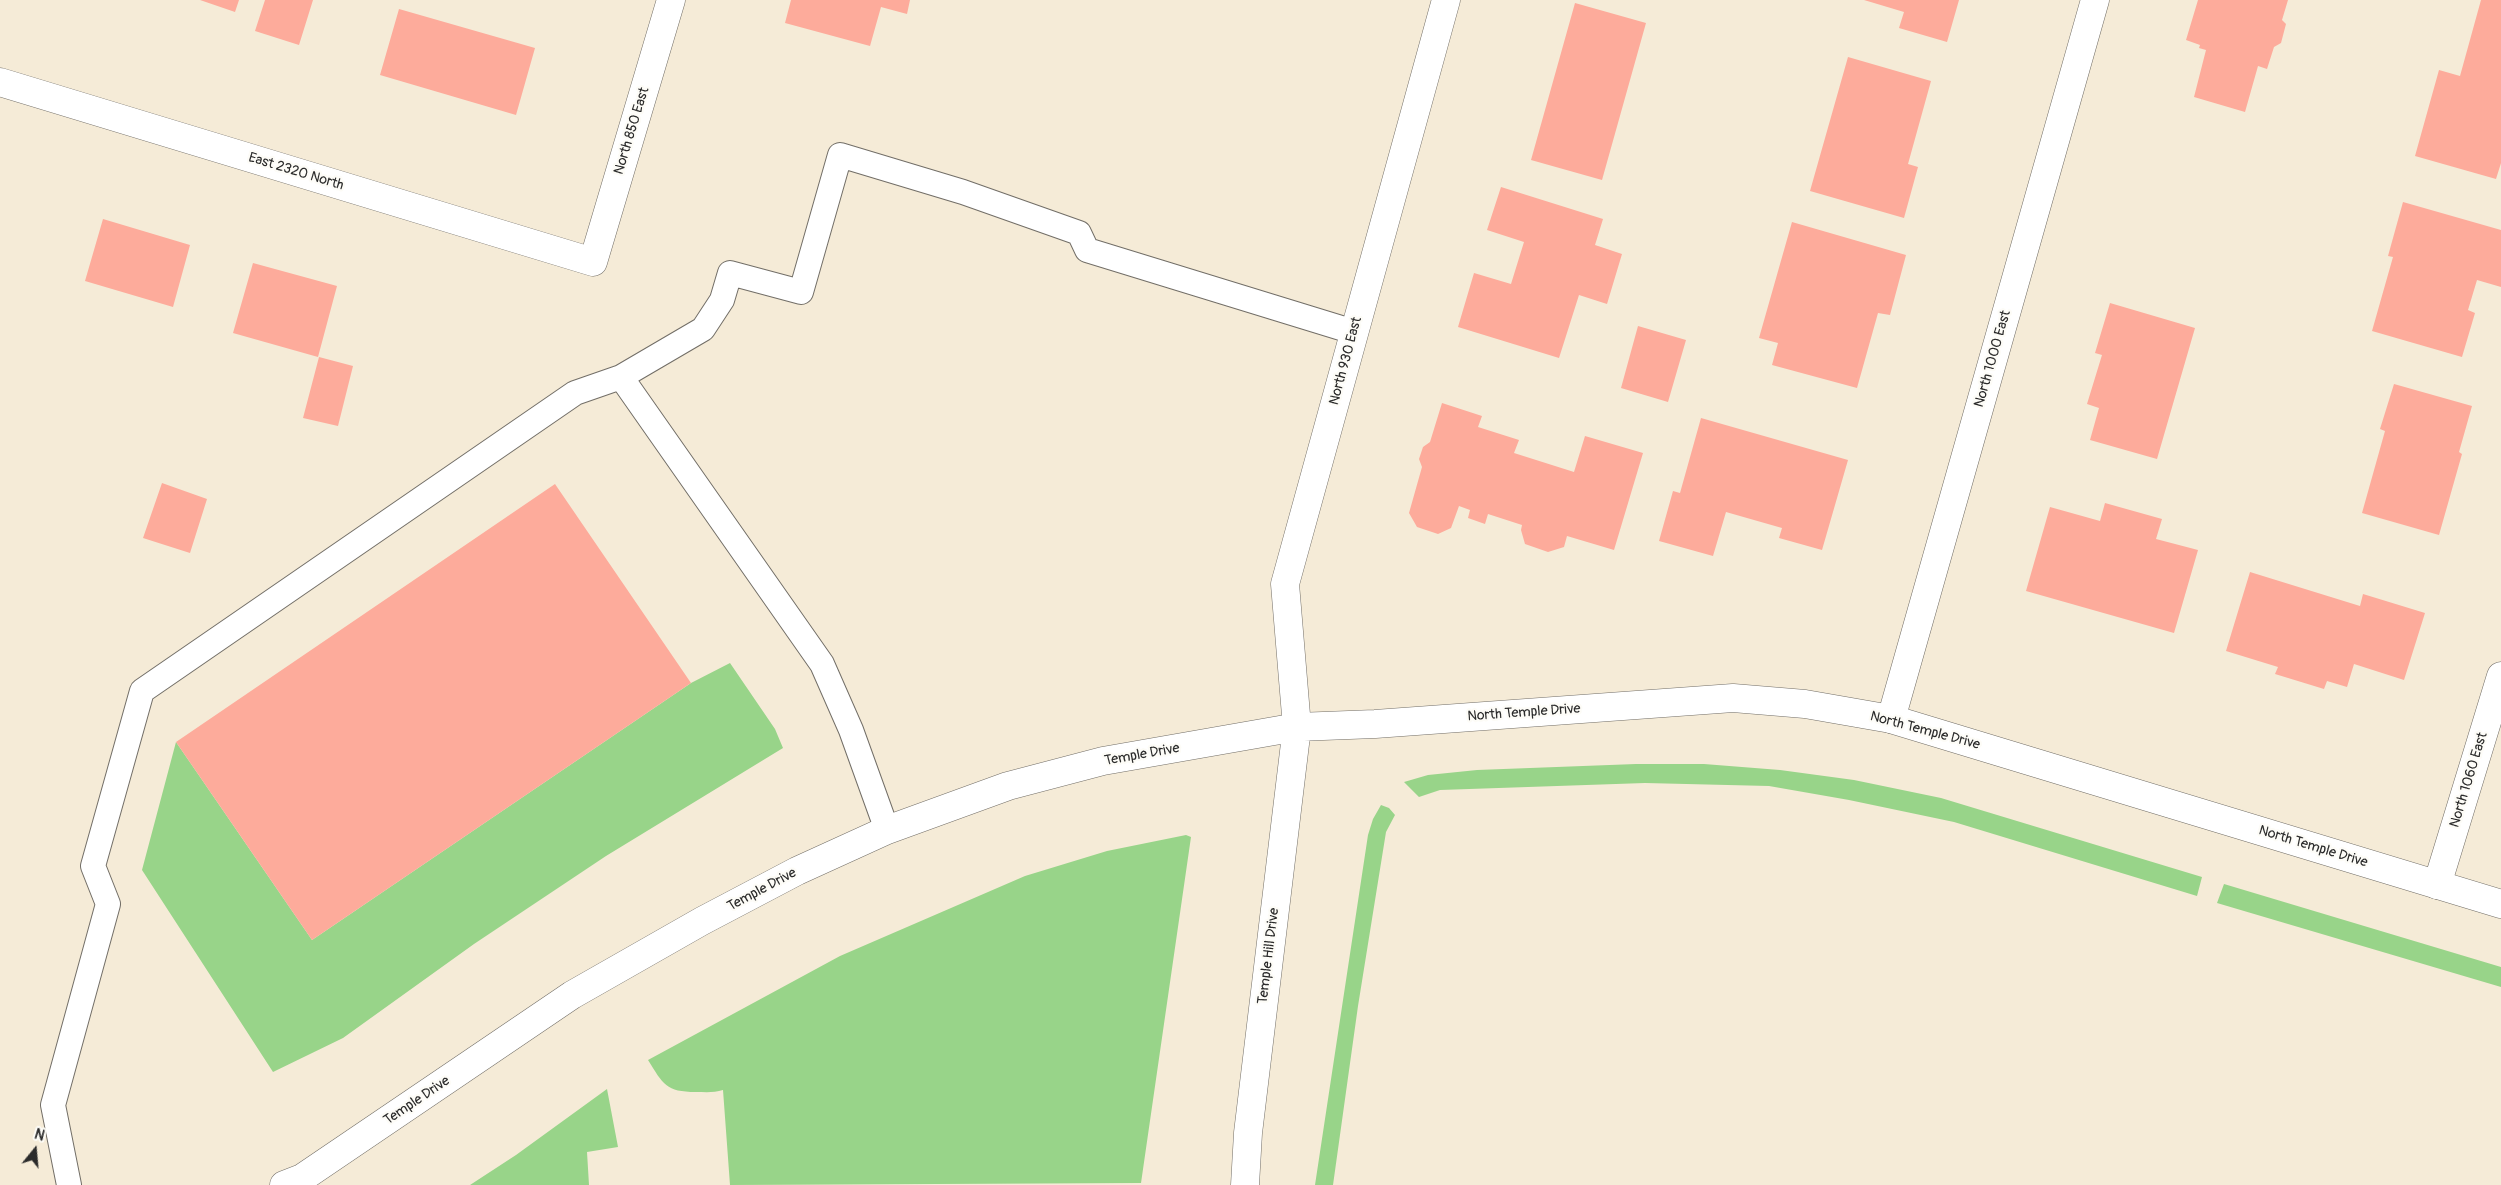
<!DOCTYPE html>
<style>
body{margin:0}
#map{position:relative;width:2501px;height:1185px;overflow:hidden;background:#f5ebd7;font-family:Pangolin,sans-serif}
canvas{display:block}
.north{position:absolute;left:10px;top:1125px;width:50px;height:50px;-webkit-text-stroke:4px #fdfcf7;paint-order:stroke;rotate:17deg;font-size:14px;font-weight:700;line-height:20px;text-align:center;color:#2b2b2b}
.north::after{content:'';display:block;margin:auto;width:18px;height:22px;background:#2b2b2b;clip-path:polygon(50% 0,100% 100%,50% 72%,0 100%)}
</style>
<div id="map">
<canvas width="2501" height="1185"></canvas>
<div class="north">N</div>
</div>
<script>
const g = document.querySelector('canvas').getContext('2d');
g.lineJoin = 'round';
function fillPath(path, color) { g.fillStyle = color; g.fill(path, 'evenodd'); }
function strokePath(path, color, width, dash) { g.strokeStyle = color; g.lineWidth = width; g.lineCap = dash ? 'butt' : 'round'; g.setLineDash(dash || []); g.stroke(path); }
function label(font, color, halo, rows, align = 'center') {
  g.font = font + ' Pangolin,sans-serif'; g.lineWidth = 4.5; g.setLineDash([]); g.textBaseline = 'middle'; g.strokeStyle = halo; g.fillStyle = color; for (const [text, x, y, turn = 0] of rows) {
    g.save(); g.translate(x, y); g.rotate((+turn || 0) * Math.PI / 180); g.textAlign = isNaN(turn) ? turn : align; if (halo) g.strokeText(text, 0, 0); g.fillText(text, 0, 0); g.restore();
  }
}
const green = new Path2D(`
 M730,663L775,729L783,748L606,856L474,944L343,1038L273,1072L142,870L176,742L312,940L691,683Z
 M1636,764H1704L1780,770L1854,780L1941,798L2202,877L2197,896L1954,822L1849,800L1769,786L1645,783L1440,790L1419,797L1404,782L1428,775L1477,770Z
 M1381,805L1389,808L1395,815L1386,832L1358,1006L1333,1185H1315L1368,835L1373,819Z
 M1186,835L1191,837L1141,1183L730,1185L723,1090C714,1093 705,1092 696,1092C666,1092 663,1084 648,1060L840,956L1025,876L1107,851Z
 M2224,884L2501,967V987L2217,903Z
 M607,1089L618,1147L587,1152L589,1185H470L516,1155Z`);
const building = new Path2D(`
 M200,0H239L235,12Z
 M265,0H313L299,45L255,31Z
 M791,0H910L907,14L881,7L870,46L785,23Z
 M1864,0H1959L1947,42L1899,28L1904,12Z
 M2198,0H2288L2282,20L2286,24L2281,43L2274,47L2267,69L2258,66L2245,112L2194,97L2206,50L2199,48L2200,45L2186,40Z
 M2481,0H2501V163L2496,179L2415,156L2439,70L2460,76Z
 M1575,3L1646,23L1602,180L1531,160Z
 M399,9L535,48L516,115L380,75Z
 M1848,57L1931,81L1908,164L1918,167L1904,218L1810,191Z
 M1501,187L1603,219L1595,245L1622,254L1607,304L1579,295L1559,358L1458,327L1474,273L1511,284L1524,242L1487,230Z
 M2403,202L2501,230V287L2477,280L2468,310L2475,313L2462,357L2372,331L2393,257L2388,256Z
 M103,219L190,245L173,307L85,281Z
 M1792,222L1906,255L1890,315L1878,313L1857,388L1772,365L1778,343L1759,338Z
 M253,263L337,286L318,357L233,333Z
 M2110,303L2195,328L2157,459L2090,440L2099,408L2087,404L2102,355L2095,353Z
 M1638,326L1686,340L1668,402L1621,388Z
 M319,357L353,366L338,426L303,418Z
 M2394,384L2472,406L2459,452L2462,454L2439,535L2362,513L2385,431L2380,429Z
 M1442,403L1482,416L1478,427L1519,440L1514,453L1574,472L1585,436L1643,453L1614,550L1567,536L1564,547L1548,552L1525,544L1521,530L1522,525L1488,514L1485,524L1468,518L1470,510L1459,506L1451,528L1438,534L1417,527L1409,513L1422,467L1419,459L1423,447L1430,442Z
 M1701,418L1848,460L1822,550L1779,538L1782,528L1726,512L1713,556L1659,541L1673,491L1680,493Z
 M162,483L207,499L190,553L143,538Z
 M555,484L691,683L312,940L176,742Z
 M2105,503L2162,519L2156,539L2198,550L2174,633L2026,591L2050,507L2100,521Z
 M2250,572L2360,606L2363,594L2425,613L2404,680L2354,664L2347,687L2327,681L2324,689L2275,674L2278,667L2226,651Z`);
const service = new Path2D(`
 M621,377L822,664L851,730L887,830
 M69,1185L53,1105L108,904L93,866L142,691L575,393L621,377L703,329L722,300L730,273L801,292L840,155L963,192L1079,233L1087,250L1354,332`);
const minor = new Path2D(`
 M0,82L593,262L671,0
 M1891,719L2095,0
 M1297,727L1285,584L1446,0
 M2437,885L2501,676`);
const tertiary = new Path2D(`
 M284,1185L302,1178L572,995L702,921L797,871L887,830L1008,786L1103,761L1297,727L1375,724L1733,698L1805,704L1891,719L2501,904
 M1245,1185L1248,1133L1297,727`);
const streetNames = [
 ["North 850 East",632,131,-73],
 ["East 2320 North",296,172,17],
 ["North 1000 East",1993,359,-74],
 ["North 930 East",1346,361,-75],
 ["North Temple Drive",1524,713,-4],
 ["North Temple Drive",1925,731,15],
 ["Temple Drive",1142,755,-10],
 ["North 1060 East",2469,780,-73],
 ["North Temple Drive",2313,847,17],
 ["Temple Drive",762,890,-28],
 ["Temple Hill Drive",1269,956,-83],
 ["Temple Drive",417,1101,-34]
];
fillPath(green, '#98d489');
fillPath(building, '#fdab9b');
strokePath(service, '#726e67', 26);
strokePath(minor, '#726e67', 29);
strokePath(tertiary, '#726e67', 29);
strokePath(service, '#fff', 24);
strokePath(minor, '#fff', 28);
strokePath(tertiary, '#fff', 28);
label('14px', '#2b2b2b', '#fdfcf7', streetNames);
</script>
